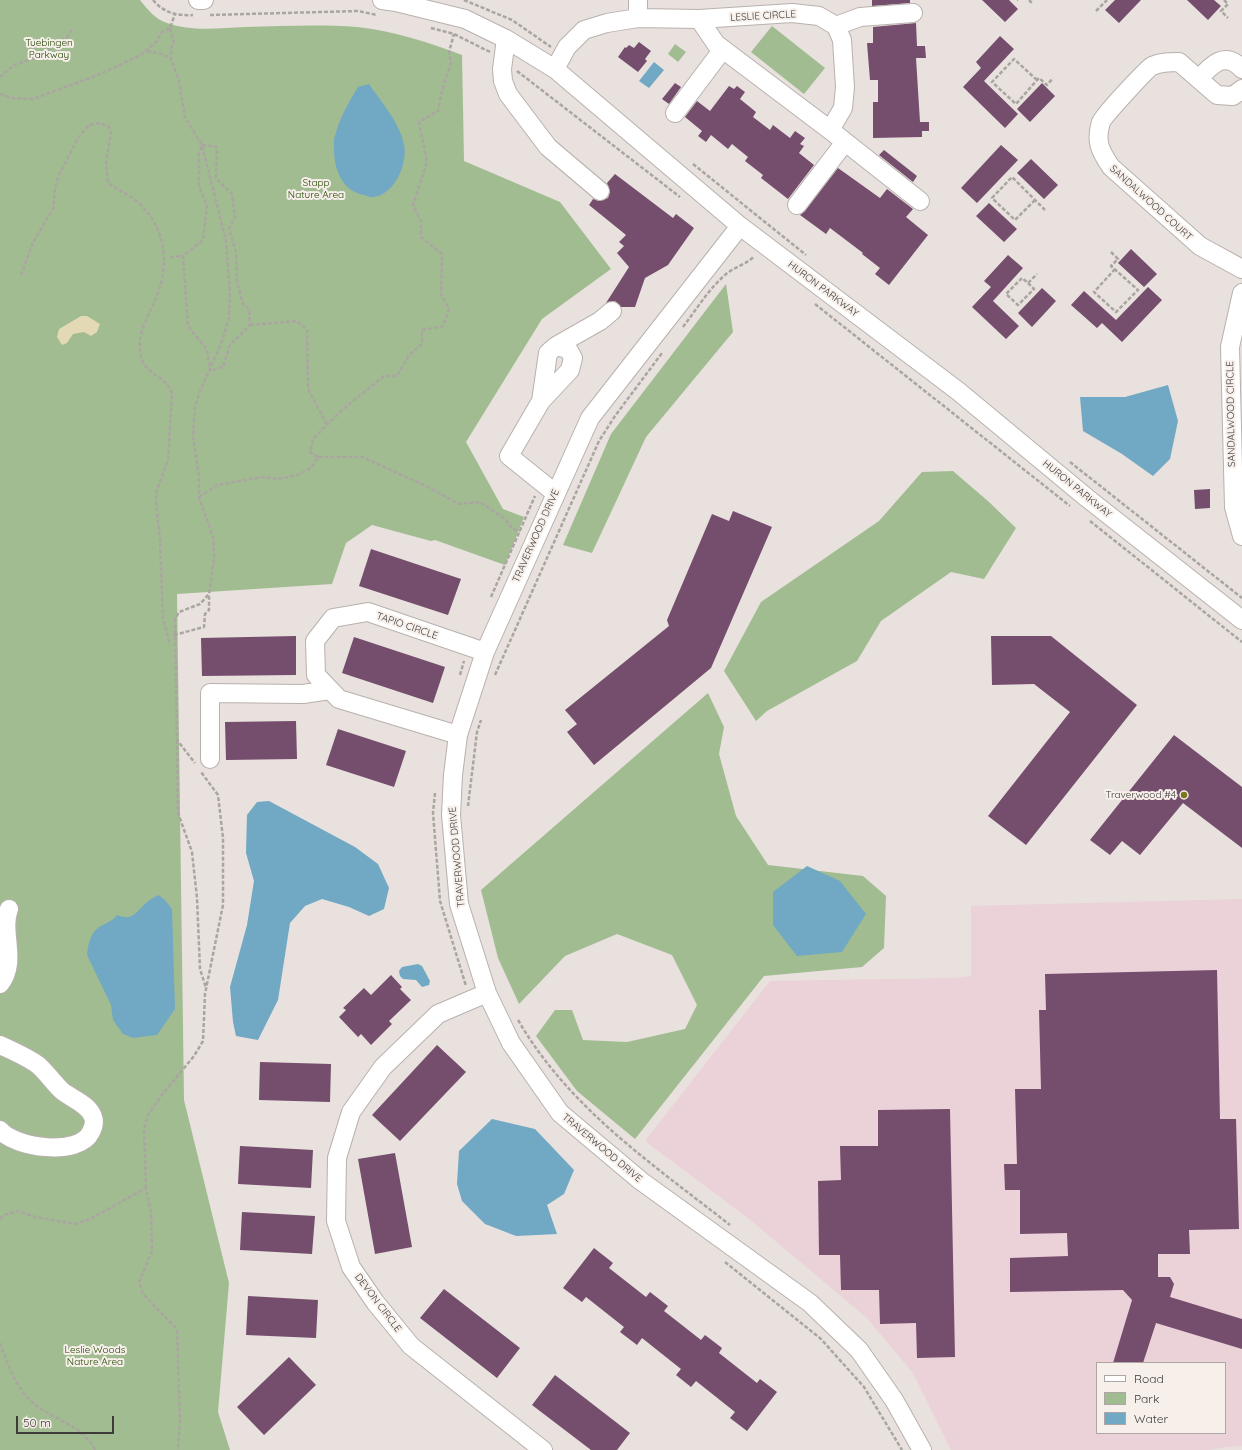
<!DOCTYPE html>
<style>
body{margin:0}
#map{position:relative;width:1242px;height:1450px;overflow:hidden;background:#e8e1dd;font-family:Quicksand,sans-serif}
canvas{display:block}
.legend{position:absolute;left:1096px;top:1362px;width:130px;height:72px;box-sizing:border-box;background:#f6efea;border:1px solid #aca7a4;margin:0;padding:5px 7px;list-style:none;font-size:12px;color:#3e3b3a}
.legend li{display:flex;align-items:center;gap:8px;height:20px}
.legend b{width:20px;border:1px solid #aca7a4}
.scale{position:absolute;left:16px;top:1416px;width:98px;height:18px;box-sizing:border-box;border:2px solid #3e3b3a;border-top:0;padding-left:5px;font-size:12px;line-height:14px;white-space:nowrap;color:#3e3b3a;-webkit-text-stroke:3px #f6efea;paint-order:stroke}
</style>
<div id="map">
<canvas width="1242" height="1450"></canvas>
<ul class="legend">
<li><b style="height:5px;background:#fff"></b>Road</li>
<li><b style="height:11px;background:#a1bc91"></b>Park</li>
<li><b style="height:11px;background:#71a8c4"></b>Water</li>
</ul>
<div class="scale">50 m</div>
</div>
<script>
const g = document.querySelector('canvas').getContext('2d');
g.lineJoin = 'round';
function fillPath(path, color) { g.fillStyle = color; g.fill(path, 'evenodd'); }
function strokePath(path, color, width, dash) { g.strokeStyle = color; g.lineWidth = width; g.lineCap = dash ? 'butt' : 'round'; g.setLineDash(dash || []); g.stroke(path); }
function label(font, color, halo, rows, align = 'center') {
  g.font = font + ' Quicksand,sans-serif'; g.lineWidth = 4; g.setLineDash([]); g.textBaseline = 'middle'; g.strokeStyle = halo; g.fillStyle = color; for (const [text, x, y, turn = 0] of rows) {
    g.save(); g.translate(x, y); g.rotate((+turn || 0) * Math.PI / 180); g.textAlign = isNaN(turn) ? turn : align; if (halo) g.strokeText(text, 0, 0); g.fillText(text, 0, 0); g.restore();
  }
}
const commercial = new Path2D(`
 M1242,899V1446L1227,1447L1209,1450H951L913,1373L867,1318L748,1218L645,1141L770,981L953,978L971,976V906ZM1097,1363H1225V1433H1097Z`);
const green = new Path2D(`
 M0,0H140C148,10 155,19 167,23C192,32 219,28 245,27C283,26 320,24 357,27C394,31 428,42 462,55L464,161L560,202L611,269L542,319L466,442L503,509L524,517L505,565L435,540L431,541L372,525L346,543L332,584L177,594L184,1100L229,1283L218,1412L230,1450H0Z
 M772,26L825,68L804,94L751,52Z
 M675,44L686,52L678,62L668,54Z
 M726,284L733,332L646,437L592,553L563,545L611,434Z
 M953,471L989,502L1016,528L984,579L951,572L881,621L857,661L767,711L756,721L724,671L761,602L879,521L922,472Z
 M708,693L724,727L719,754L736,816L768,865L863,876L886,896L884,948L862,967L764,976L635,1139L577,1091L536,1036L555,1010H572L583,1040L627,1042L685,1029L697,1005L672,955L617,934L565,956L519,1004L498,958L481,890Z`);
const sand = new Path2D(`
 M81,316H87L100,324L97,332L91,336L84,332L73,334L67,343L62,345L57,337L59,329Z`);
const water = new Path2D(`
 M654,62L664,70L649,88L639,81Z
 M369,84C382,103 399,122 404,144C408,163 395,195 373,197C371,198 367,196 364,195C343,191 335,172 334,152C334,147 333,141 335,136C339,119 349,102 358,87Z
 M1168,385L1178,421L1170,459L1153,476L1122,454L1083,431L1080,397H1125Z
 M269,801L355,847L378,864L389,888L384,909L369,916L349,907L322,899L305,906L290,923L278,1000L258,1040L236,1036L233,1022L230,987L247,925L254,881L246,853L247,815L257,802Z
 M807,866L840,881L866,914L842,952L797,956L773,925V892Z
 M158,895L164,899L172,909L175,1009L157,1035L133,1038L123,1034L113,1020L111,1005L87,955C88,946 90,934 98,928C105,923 112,922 117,915C130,920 133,916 142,907C146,902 153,898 158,895Z
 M418,964L422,966L430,981L429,985L422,987L416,980L403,979L400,976L399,971L402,967Z
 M492,1119L535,1129L574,1170L564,1194L547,1205L557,1234L516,1236L485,1224L462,1201L457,1184L459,1151Z`);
const building = new Path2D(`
 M872,0H910V3L872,6Z
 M982,0H1009L1018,9L1005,22Z
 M1115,0H1141L1119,23L1105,10Z
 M1187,0H1214L1221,6L1208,20Z
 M916,23L917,46H925L926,58H916L920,122H929V131H922V137L873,138V102H878V80H870L867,43H873V27Z
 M1000,36L1014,49L984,81L1018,114L1005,128L963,87L981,68L976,62Z
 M639,42L651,51L645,59L647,61L638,72L618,57L625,47L626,48L629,45L634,48Z
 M675,83L681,87L669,104L662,99Z
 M1042,83L1055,96L1030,122L1017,109Z
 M729,86L734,89L737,86L745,92L740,99L756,112L753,117L770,130L773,125L790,138L795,131L805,138L800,144L804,146L799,153L814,165L788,199L761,178L763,175L745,161L748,157L732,144L728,149L711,135L706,142L698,136L702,131L685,117L697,101L710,111Z
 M1001,145L1018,160L977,203L961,188Z
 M884,150L917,176L913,182L879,155Z
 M1031,159L1058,185L1044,199L1017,173Z
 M838,168L880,198L887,189L913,209L906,217L928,235L889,285L875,274L880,268L862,254L863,253L830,228L826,234L800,215L805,211Z
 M615,174L673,218L676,214L694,228L668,265L645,278L635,307H621L615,301L606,303L629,267L617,253L624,246L619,242L626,235L589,205L593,199L599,201L608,198L610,192L607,183Z
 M989,203L1017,229L1004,242L976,216Z
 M1131,249L1157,274L1144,287L1118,263Z
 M1008,255L1023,268L993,301L1019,326L1006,339L972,307L991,287L984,281Z
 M1148,287L1162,300L1122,342L1102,323L1097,328L1071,305L1084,291L1116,320Z
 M1042,288L1056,301L1032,327L1018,313Z
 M1210,489V508L1195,509L1194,490Z
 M733,511L772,527L711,668L594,765L567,732L577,724L565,710L669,626L667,620L712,514L729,521Z
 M371,549L461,579L448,615L359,586Z
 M296,636V675L202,676L201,638Z
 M991,636H1051L1137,705L1026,845L988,816L1070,712L1034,684L992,685Z
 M354,637L445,667L433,703L342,673Z
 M296,721L297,759L226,760L225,722Z
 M338,729L406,751L394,787L326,765Z
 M1174,735L1242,787V848L1183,803L1140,855L1122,841L1110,855L1090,840Z
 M1217,970L1220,1119H1236L1239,1229L1189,1230L1190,1254H1158V1277H1170L1174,1284L1170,1297L1242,1319V1349L1156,1323L1143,1363H1113L1132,1300L1123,1290L1010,1292V1258L1068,1256L1067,1233L1020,1234V1190H1005L1004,1164H1017L1015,1089H1041L1039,1010H1046L1045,974Z
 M391,975L402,987L400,989L411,1000L389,1021L392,1024L371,1045L361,1034L358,1037L339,1017L346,1010L343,1008L364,988L371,995Z
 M437,1045L466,1072L400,1141L372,1115Z
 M260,1062L331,1064L330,1102L259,1100Z
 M950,1109L955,1357L917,1358L916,1323L880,1324L879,1290H841L840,1255H819L818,1181L841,1180L840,1146H878V1110Z
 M240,1146L313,1150L311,1188L238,1184Z
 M395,1153L412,1247L375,1254L358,1159Z
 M242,1212L315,1216L312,1254L240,1250Z
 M594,1248L613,1263L609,1268L646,1297L650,1292L668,1306L664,1311L701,1340L705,1335L722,1348L719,1353L757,1383L760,1379L777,1392L747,1431L730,1418L735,1412L696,1381L691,1387L676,1375L681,1369L642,1338L637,1345L620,1332L624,1327L586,1297L582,1302L563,1288Z
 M444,1289L520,1348L497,1378L420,1318Z
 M248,1296L318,1300L316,1338L246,1335Z
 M289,1357L316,1385L264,1435L237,1407Z
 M555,1375L630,1433L617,1450H591L532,1405Z`);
const path = new Path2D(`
 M153,0C164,13 177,16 193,15
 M464,0L512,20L551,47
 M1017,0H1018
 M1029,0L1033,4
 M1224,0L1228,4L1221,11L1228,18
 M1096,11L1107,0
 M210,15L358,11L377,15
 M170,28L174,43L171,48V59L179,81L185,117L202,145L226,241L230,293L229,318L221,344L200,391L195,407L193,436L199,478V497L213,537L214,557L210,588L209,594L200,604L179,612L175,619L177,740L195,763
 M431,28L454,34L490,52
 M147,51L163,54L171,59
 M517,71L680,197
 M0,77L14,65L29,60L46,51L67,37L72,30
 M1037,80L1014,59L992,82L1016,104L1037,80L1039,78L1047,85L1053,78
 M0,94L12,98L33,99L98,75L141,55L157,41L162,32L170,28L175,14
 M202,145L217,147L216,178L232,194L235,217L229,229L236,252L237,282L243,304L249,309L250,325L230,345L223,367L210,371L207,350L188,326L183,256L203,240L207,206L199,186V153Z
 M693,164L806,255
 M1035,200L1015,220L992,198L1012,177L1045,210
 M1111,252L1118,259L1111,266L1138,290L1116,312L1094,292L1115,269
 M170,257L183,256
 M21,275L33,242L53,209L55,188L59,175L78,138L89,125L100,123L109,127L111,132L106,163L108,183C118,190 132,196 141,205C168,233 169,267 155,301C148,316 138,333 140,350C141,376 166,373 172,394L168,460L156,493V502L160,539L163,619L170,645
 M1028,283L1034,289L1018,305L1006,294L1022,278L1028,283L1037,274
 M815,304L1070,506
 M250,325L297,321L307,330L308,389L327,425
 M683,327C696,310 708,290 724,276C733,267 748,264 754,256
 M318,457L310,452L313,439L342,410L384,376H397L409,355L422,344V330L443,326L449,309L441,294L442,254L421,237V221L413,205L427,162L419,122L438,111L442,91L451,63L449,52L454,34
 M1070,462L1242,598
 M199,497L217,485L263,477L278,479L298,475L311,468L318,457H362L424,485L459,504L480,502L505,519L513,529L520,531
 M1090,521L1242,642
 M491,597L535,496
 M174,635L204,627L205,614L209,610V594
 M460,675L464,661
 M495,675L599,441L615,416L662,353
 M177,740L178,813L192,852L197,898L200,969L206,988
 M435,793L433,813L440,901L466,986
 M468,806L477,732L481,720
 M518,1020C569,1108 651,1163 730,1225
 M146,1188L144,1129L148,1115L161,1096L194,1056L203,1041L205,994L223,905V838L218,795L201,772
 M0,1219L4,1215L17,1211L36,1217L75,1224L90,1219L146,1188L151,1212L152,1251L139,1282L143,1294L177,1329L180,1421L178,1450
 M725,1262L821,1339L864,1387L902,1450
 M0,1343C7,1363 15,1386 32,1402C51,1419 83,1425 95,1450`);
const minor = new Path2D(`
 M198,0H204
 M382,0L396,2L465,19L506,39L555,69L740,226L958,391L1087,498L1242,620
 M638,0V18
 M699,19L716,44L830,130L920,201
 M836,26L860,17L913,13
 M506,39L502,69L503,81L508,94L548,147L600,191
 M555,69L567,47L584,30L607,23L638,18L699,19L792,13L819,16L836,26L842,40L845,87L843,108L830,130
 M1199,79C1211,65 1225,50 1242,69
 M1242,89L1233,96L1217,95L1179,62C1170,62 1161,62 1152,66C1148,68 1102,117 1101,122C1095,141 1100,151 1111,167L1200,246L1242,269
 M675,113L723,49
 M797,205L845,142
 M740,226L590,418L485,652L458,735L453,775L451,815L459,904L487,993L511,1043L560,1113L641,1181L810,1303L859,1350L894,1400L922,1450
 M1242,293L1230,347L1234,507L1242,536
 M556,346L600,321L612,311
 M541,401L548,353L556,346L568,349L573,358L570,370L541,401L509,456L555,493
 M458,735L339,699L316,675L315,641L333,618L368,612L485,652
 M210,759V693L303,694L330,690
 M0,984C18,961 0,932 9,909
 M487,993L438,1014L383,1067L351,1112L337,1158L336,1221L351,1267L375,1302L411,1346L543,1450
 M0,1045C13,1051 27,1057 38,1065C46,1072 53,1082 61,1090C70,1098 89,1104 93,1117C95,1122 93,1128 91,1132C79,1157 15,1148 0,1130`);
const markers = [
 [1184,795,4,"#7a781e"]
];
const streetNames = [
 ["LESLIE CIRCLE",763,16,-3],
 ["SANDALWOOD COURT",1151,203,42],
 ["HURON PARKWAY",823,289,37],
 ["SANDALWOOD CIRCLE",1231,414,-91],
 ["HURON PARKWAY",1077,489,39],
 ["TRAVERWOOD DRIVE",536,536,-66],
 ["TAPIO CIRCLE",407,626,19],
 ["TRAVERWOOD DRIVE",457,857,-95],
 ["TRAVERWOOD DRIVE",602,1148,40],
 ["DEVON CIRCLE",378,1303,53]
];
const parkNames = [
 ["Tuebingen",49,43],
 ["Parkway",49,55],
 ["Stapp",316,183],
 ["Nature Area",316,195],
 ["Leslie Woods",95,1350],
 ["Nature Area",95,1362]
];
const poiNames = [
 ["Traverwood #4",1176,795]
];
fillPath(commercial, '#ebd1d8');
fillPath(green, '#a1bc91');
fillPath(sand, '#e3d9b4');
fillPath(water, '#71a8c4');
fillPath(building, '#754d6d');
strokePath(minor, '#b8b1ad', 20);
strokePath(path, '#aba5a2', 2.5, [4, 2]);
strokePath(minor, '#fff', 18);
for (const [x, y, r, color] of markers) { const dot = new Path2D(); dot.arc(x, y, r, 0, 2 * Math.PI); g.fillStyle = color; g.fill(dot); strokePath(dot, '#f6efea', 1.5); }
label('10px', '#3e3b3a', '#f6efea', streetNames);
label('10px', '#244601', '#f6efea', parkNames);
label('10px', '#3e3b3a', '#f6efea', poiNames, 'right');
</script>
